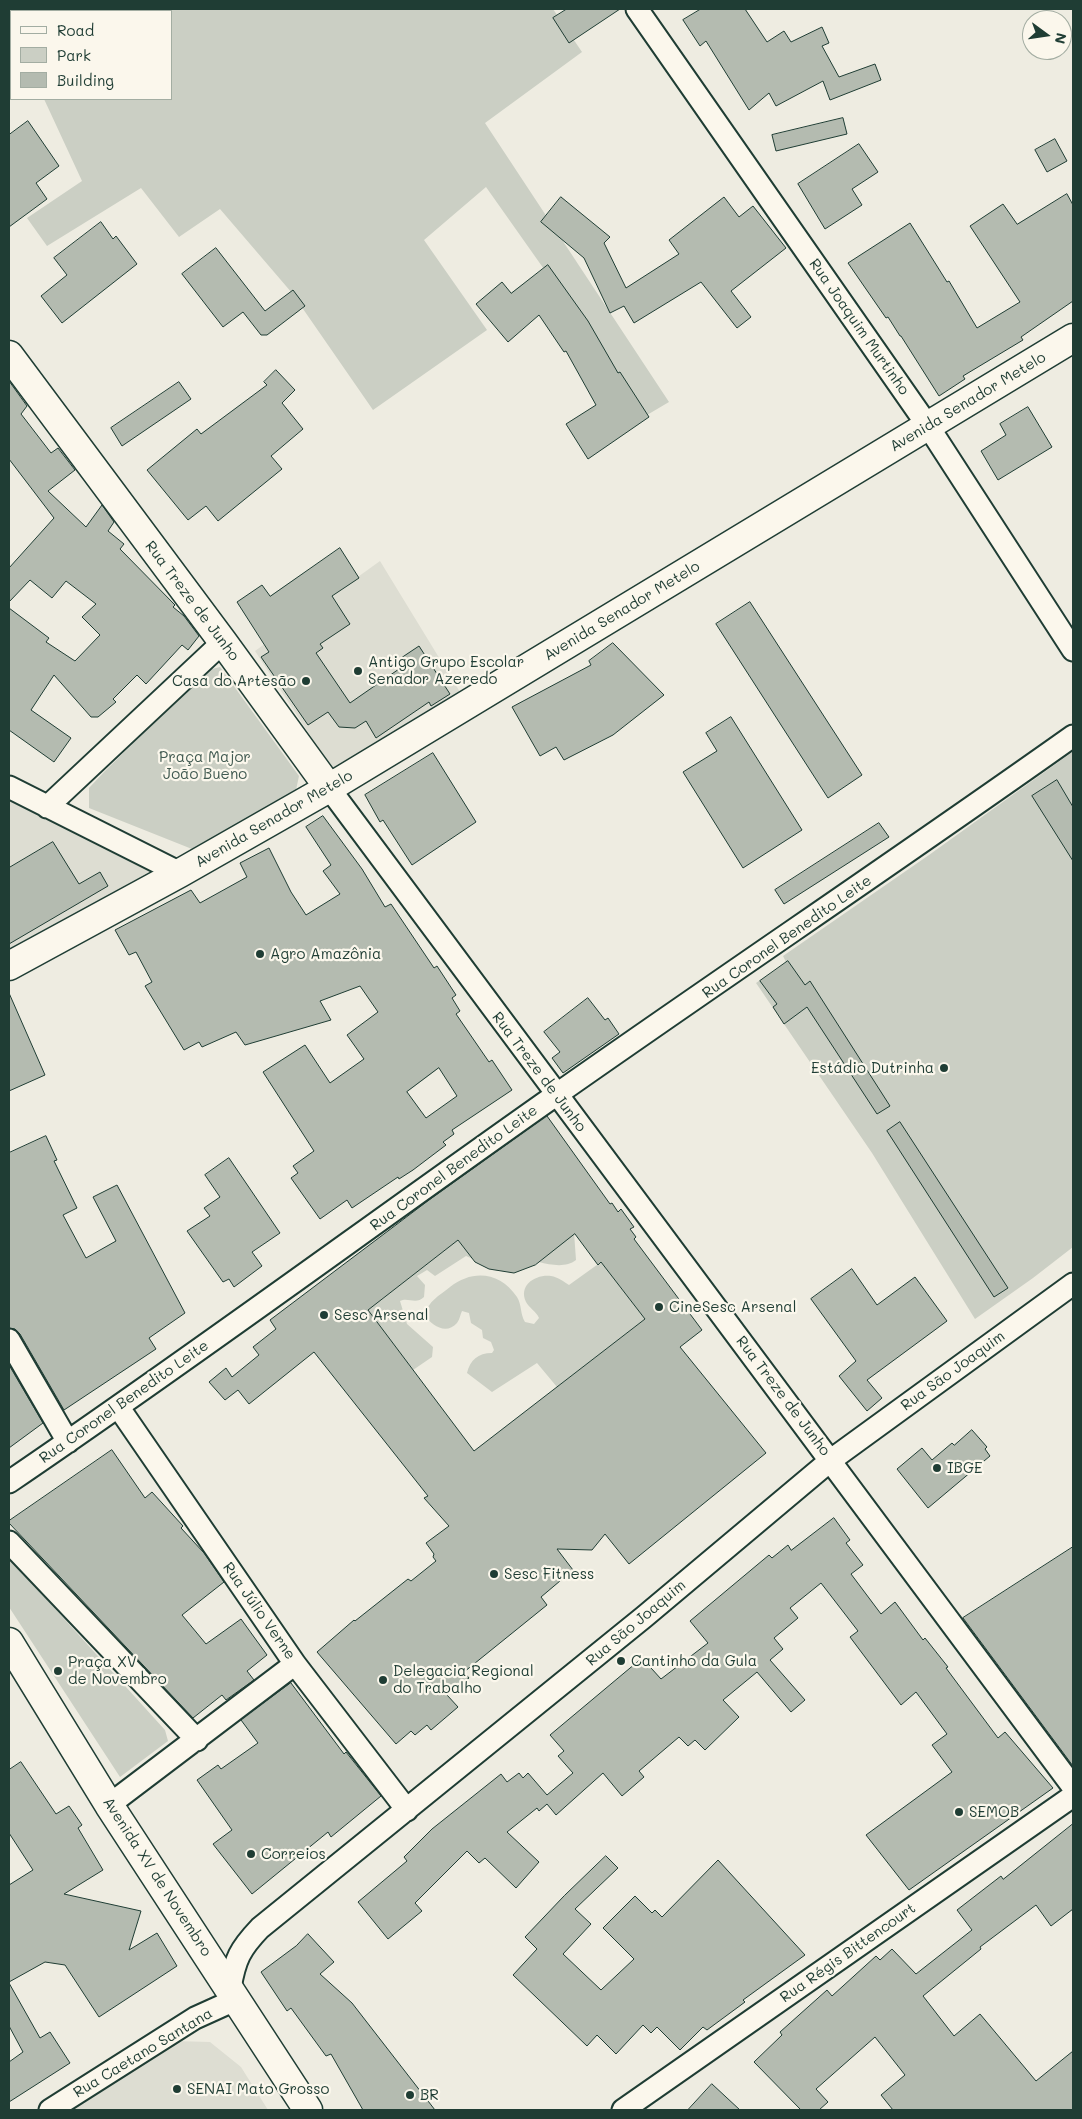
<!DOCTYPE html>
<meta charset="utf-8">
<style>
body{margin:0}
#map{position:relative;width:1082px;height:2119px;overflow:hidden;background:#eeece1;font-family:Mali,sans-serif}
canvas{display:block}
.frame{position:absolute;inset:0;border:10px solid #1f3d34;pointer-events:none}
.legend{position:absolute;left:10px;top:10px;width:162px;height:90px;box-sizing:border-box;background:#fbf7ec;border:1px solid #a3ada2;margin:0;padding:6px 9px;list-style:none;font-size:15px;color:#1f3d34}
.legend li{display:flex;align-items:center;gap:10px;height:25px}
.legend b{width:25px;border:1px solid #a3ada2}
.north{position:absolute;left:1022px;top:10px;width:50px;height:50px;box-sizing:border-box;background:#fbf7ec;border:1px solid #a3ada2;border-radius:50%;rotate:104deg;font-size:14px;font-weight:700;line-height:20px;text-align:center;color:#1f3d34}
.north::after{content:'';display:block;margin:auto;width:18px;height:22px;background:#1f3d34;clip-path:polygon(50% 0,100% 100%,50% 72%,0 100%)}
</style>
<div id="map">
<canvas width="1082" height="2119"></canvas>
<div class="frame"></div>
<ul class="legend">
<li><b style="height:6px;background:#fbf7ec"></b>Road</li>
<li><b style="height:14px;background:#cbcfc4"></b>Park</li>
<li><b style="height:14px;background:#b4bbb0"></b>Building</li>
</ul>
<div class="north">N</div>
</div>
<script>
const g = document.querySelector('canvas').getContext('2d');
g.lineJoin = 'round';
function fillPath(path, color) { g.fillStyle = color; g.fill(path, 'evenodd'); }
function strokePath(path, color, width, dash) { g.strokeStyle = color; g.lineWidth = width; g.lineCap = dash ? 'butt' : 'round'; g.setLineDash(dash || []); g.stroke(path); }
function label(font, color, halo, rows, align = 'center') {
  g.font = font + ' Mali,sans-serif'; g.lineWidth = 4.5; g.setLineDash([]); g.textBaseline = 'middle'; g.strokeStyle = halo; g.fillStyle = color; for (const [text, x, y, turn = 0] of rows) {
    g.save(); g.translate(x, y); g.rotate((+turn || 0) * Math.PI / 180); g.textAlign = isNaN(turn) ? turn : align; if (halo) g.strokeText(text, 0, 0); g.fillText(text, 0, 0); g.restore();
  }
}
const built = new Path2D(`
 M380,561L460,692L332,769L255,651Z
 M9,800L159,873L9,951Z
 M174,2041L210,2042L241,2067L268,2110H66Z`);
const green = new Path2D(`
 M9,9H553L582,52L485,123L669,402L647,415L486,187L424,240L487,330L373,410L292,293L220,209L179,237L141,188L47,246L27,218L82,181L44,99H171V11H11V27L9,22Z
 M220,667L299,776L296,790L192,849L89,808V788L105,771L208,670Z
 M1071,753H1073V1247L1033,1278L975,1319L872,1153L756,983L786,962L783,956L929,855Z
 M574,1232L576,1260C566,1268 551,1265 539,1262Z
 M458,1240L473,1259L466,1256L435,1276L427,1270L417,1276L425,1285L424,1297C416,1305 408,1297 400,1301L407,1324L433,1347L432,1357L413,1370L368,1310Z
 M601,1262L645,1319L557,1387L537,1363L492,1392L467,1373C470,1360 478,1353 492,1353L494,1350L491,1342L483,1338L482,1330L471,1323L469,1313L462,1311C460,1315 460,1319 457,1323C447,1335 431,1326 425,1315C428,1301 439,1296 450,1287C473,1269 500,1272 517,1297C522,1305 520,1314 525,1322L534,1324L539,1318C536,1311 529,1308 526,1302C518,1285 536,1274 551,1276C558,1277 564,1282 569,1285Z
 M9,1558L165,1730L168,1741L120,1777L9,1607Z`);
const building = new Path2D(`
 M567,9H620L569,43L553,18Z
 M701,9H745L767,42L784,31L791,42L822,27L829,43L822,46L839,77L875,64L881,80L830,100L823,81L776,106L769,93L749,110L706,41L700,46L683,20Z
 M843,118L847,134L776,151L772,135Z
 M28,121L59,166L36,183L47,199L9,227V135Z
 M1055,139L1067,161L1047,172L1035,150Z
 M859,144L878,172L852,189L862,205L825,229L798,184Z
 M1067,194L1073,205V301L1021,337L1023,340L963,376L965,379L939,396L901,336H900L888,317L886,318L848,263L910,223L947,282L949,281L977,328L1020,302L970,226L1003,204L1017,224Z
 M561,197L610,237L604,243L626,288L679,254L669,240L724,197L739,217L753,206L786,248L731,291L751,317L737,328L701,282L634,323L624,306L610,313L584,258L541,222Z
 M101,222L113,239L116,236L137,264L62,323L41,296L67,275L54,258Z
 M216,248L265,311L293,290L305,306L267,335H261L243,312L223,327L182,274Z
 M548,265L588,321L618,373L620,372L649,417L588,459L566,424L596,405L566,351L564,352L539,315L508,342L476,304L502,282L511,293Z
 M276,370L295,390L282,403L303,429L271,456L282,469L218,521L206,506L188,520L147,470L197,429L201,434L267,385L264,382Z
 M9,381L27,406L21,414L51,453L58,448L75,470L48,491L86,527L102,505L114,522L108,531L124,544L120,549L175,605L173,607L184,616L199,636L188,650L182,645L146,684L137,675L113,699L116,702L98,717H91L54,675L31,710L71,738L54,762L9,730V608L49,638L46,642L75,661L100,635L82,617L96,604L66,581L52,598L30,580L9,602V568L54,518L9,459Z
 M179,382L191,399L122,446L111,428Z
 M1028,407L1052,447L998,480L981,451L1006,435L1000,424Z
 M340,548L359,578L332,596L350,624L320,644L323,648L316,653L350,703L399,669L395,662L419,646L450,694L431,706L429,702L376,738L366,721L355,728L339,727L328,712L308,725L261,657L269,652L237,602L262,585L270,596Z
 M750,602L862,775L828,798L716,624Z
 M613,643L664,695L613,735L564,760L556,747L540,756L512,707L591,665L589,661Z
 M731,717L802,830L743,868L683,772L717,751L706,733Z
 M433,753L476,822L412,865L383,820L380,822L365,795Z
 M1057,780L1073,807V861L1032,796Z
 M323,816L362,869L385,907L391,904L434,968L437,966L456,995L452,998L460,1011L456,1014L489,1062L492,1060L512,1090L452,1130L454,1134L443,1142L446,1145L413,1170L399,1179L398,1177L352,1208L347,1200L320,1219L291,1178L298,1173L293,1166L314,1151L263,1072L305,1045L330,1083L364,1059L347,1035L378,1012L360,986L320,1001L331,1020L245,1045L236,1032L202,1047L199,1042L184,1050L145,986L152,982L136,952L129,955L115,930L191,890L200,903L247,877L240,863L269,848L291,892L306,915L340,894L323,871L331,865L306,827ZM439,1068L457,1096L426,1118L407,1092Z
 M879,823L889,837L784,904L775,890Z
 M53,842L79,884L100,872L108,886L9,944V868Z
 M788,961L805,985L810,981L890,1106L877,1114L807,1007L784,1024L773,1007L777,1004L760,981Z
 M9,993L45,1075L9,1091Z
 M588,998L605,1020L608,1018L619,1034L563,1073L552,1058L560,1052L544,1032Z
 M547,1116L610,1204L612,1203L618,1212L621,1209L634,1227L630,1229L636,1237L634,1239L702,1330L680,1347L766,1453L629,1564L605,1534L592,1550L557,1549L573,1570L541,1597L547,1605L464,1672L469,1678L447,1695L458,1707L431,1730L427,1725L415,1735L411,1731L396,1744L317,1652L354,1620L355,1621L408,1579L411,1581L436,1561L433,1557L434,1554L426,1543L449,1526L424,1498L428,1496L314,1352L249,1404L238,1390L225,1400L209,1382L226,1368L232,1377L259,1355L253,1347L276,1329L270,1320L429,1200ZM575,1234L598,1265L601,1262L645,1319L474,1451L368,1310L458,1240L475,1262L489,1269L514,1273L535,1265Z
 M900,1122L1008,1288L994,1297L887,1131Z
 M46,1136L57,1160L54,1161L77,1208L63,1215L86,1258L116,1241L93,1197L117,1185L185,1313L149,1338L156,1349L64,1410L20,1334L15,1329L9,1328V1153Z
 M229,1158L280,1233L252,1252L262,1266L234,1287L229,1279L223,1282L187,1231L210,1216L204,1208L220,1197L205,1175Z
 M852,1269L877,1305L915,1277L947,1321L867,1380L882,1398L867,1411L839,1376L856,1361L811,1299Z
 M9,1365L43,1423L9,1448Z
 M972,1430L987,1447L985,1449L990,1456L928,1508L897,1469L922,1448L932,1460L952,1443L954,1445Z
 M112,1450L145,1498L152,1492L183,1526L181,1528L204,1553L224,1582L182,1615L206,1644L241,1619L267,1655L247,1671L254,1680L226,1700L222,1695L193,1718L9,1523V1521Z
 M834,1518L850,1540L846,1543L863,1565L851,1574L881,1614L895,1602L923,1640L925,1638L948,1667L946,1668L998,1738L1005,1732L1053,1788L909,1890L866,1835L952,1772L932,1745L947,1734L916,1692L901,1705L850,1637L858,1631L821,1583L790,1608L798,1618L774,1638L783,1649L770,1660L805,1700L791,1712L757,1672L723,1700L739,1717L705,1750L695,1740L688,1746L679,1737L639,1771L644,1777L622,1796L603,1773L556,1815L547,1804L539,1811L537,1808L507,1832L539,1862L516,1888L485,1858L479,1863L467,1851L415,1903L422,1911L388,1939L358,1902L407,1861L404,1857L432,1829L501,1774L507,1782L519,1773L523,1778L528,1773L547,1795L573,1773L558,1756L564,1751L550,1735L642,1658L661,1679L708,1643L690,1621L769,1555L772,1558L788,1545L791,1550Z
 M1073,1547V1766L963,1618Z
 M291,1683L344,1754L346,1752L381,1796L331,1837L328,1832L252,1894L213,1844L232,1830L197,1780L218,1765L221,1769L258,1743L241,1720Z
 M21,1762L56,1814L69,1806L82,1825L78,1828L103,1870L64,1894L141,1911L129,1950L157,1933L177,1966L99,2017L65,1965L45,1962L9,1982V1885L33,1870L9,1833V1770Z
 M1073,1824V1909L1051,1926L1036,1905L980,1947L981,1949L923,1996L954,2036L980,2014L1036,2081L1073,2051V2110H893L881,2095L905,2075L875,2037L816,2089L828,2102L819,2110H801L754,2062L782,2035L780,2032L827,1990L832,1996L876,1956L880,1960L892,1949L916,1974L972,1930L957,1910L1001,1876L1003,1879Z
 M606,1856L618,1868L575,1909L591,1924L563,1954L601,1990L634,1959L603,1928L635,1896L652,1913L655,1910L662,1917L718,1860L805,1955L743,2000L745,2002L707,2030L703,2027L680,2050L657,2027L651,2033L643,2025L616,2054L597,2035L587,2046L513,1975L537,1949L525,1937L564,1896Z
 M308,1934L334,1962L320,1974L352,2003L435,2110H363L331,2054L326,2056L291,2008L287,2011L261,1972L296,1946Z
 M9,1983L40,2038L50,2032L70,2063L9,2102V2062L23,2052L9,2026Z
 M712,2084L740,2110H688Z`);
const minor = new Path2D(`
 M637,9L928,426L1073,650
 M9,787L180,873
 M329,788C576,1122 826,1453 1073,1787
 M47,807L223,642
 M9,1340L68,1442
 M119,1408L295,1664L407,1810
 M9,1482C193,1357 371,1225 553,1097C725,976 901,858 1073,736
 M9,1542L197,1740
 M109,1805L295,1664
 M230,1988C235,1959 240,1949 260,1928L644,1617L831,1460L1073,1284
 M50,2110L195,2018L237,1999
 M623,2110L1073,1796`);
const major = new Path2D(`
 M9,355L223,642L329,788
 M9,966L180,873L329,788L1073,338
 M9,1642L109,1805L308,2110`);
const markers = [
 [358,671,5,"#1f3d34"],
 [306,681,5,"#1f3d34"],
 [260,954,5,"#1f3d34"],
 [944,1068,5,"#1f3d34"],
 [659,1307,5,"#1f3d34"],
 [324,1315,5,"#1f3d34"],
 [937,1468,5,"#1f3d34"],
 [494,1574,5,"#1f3d34"],
 [621,1661,5,"#1f3d34"],
 [58,1671,5,"#1f3d34"],
 [383,1680,5,"#1f3d34"],
 [959,1812,5,"#1f3d34"],
 [251,1854,5,"#1f3d34"],
 [177,2089,5,"#1f3d34"],
 [410,2095,5,"#1f3d34"]
];
const streetNames = [
 ["Rua Joaquim Murtinho",859,327,55],
 ["Avenida Senador Metelo",968,402,-31],
 ["Rua Treze de Junho",192,601,53],
 ["Avenida Senador Metelo",622,611,-31],
 ["Avenida Senador Metelo",274,819,-30],
 ["Rua Coronel Benedito Leite",787,937,-35],
 ["Rua Treze de Junho",539,1072,53],
 ["Rua Coronel Benedito Leite",454,1168,-36],
 ["Rua São Joaquim",953,1371,-36],
 ["Rua Treze de Junho",783,1396,53],
 ["Rua Coronel Benedito Leite",124,1402,-35],
 ["Rua Júlio Verne",259,1611,55],
 ["Rua São Joaquim",636,1623,-40],
 ["Avenida XV de Novembro",157,1877,57],
 ["Rua Régis Bittencourt",848,1953,-35],
 ["Rua Caetano Santana",143,2053,-31]
];
const poiNames = [
 ["Antigo Grupo Escolar",368,662],
 ["Senador Azeredo",368,679],
 ["Casa do Artesão",296,681,"right"],
 ["Agro Amazônia",270,954],
 ["Estádio Dutrinha",934,1068,"right"],
 ["CineSesc Arsenal",669,1307],
 ["Sesc Arsenal",334,1315],
 ["IBGE",947,1468],
 ["Sesc Fitness",504,1574],
 ["Cantinho da Gula",631,1661],
 ["Praça XV",68,1662],
 ["de Novembro",68,1679],
 ["Delegacia Regional",393,1671],
 ["do Trabalho",393,1688],
 ["SEMOB",969,1812],
 ["Correios",261,1854],
 ["SENAI Mato Grosso",187,2089],
 ["BR",420,2095]
];
const parkNames = [
 ["Praça Major",205,757],
 ["João Bueno",205,774]
];
fillPath(built, '#ddddd2');
fillPath(green, '#cbcfc4');
fillPath(building, '#b4bbb0');
strokePath(building, '#1f3d34', 1);
strokePath(minor, '#1f3d34', 25);
strokePath(major, '#1f3d34', 31);
strokePath(minor, '#fbf7ec', 21);
strokePath(major, '#fbf7ec', 28);
for (const [x, y, r, color] of markers) { const dot = new Path2D(); dot.arc(x, y, r, 0, 2 * Math.PI); g.fillStyle = color; g.fill(dot); strokePath(dot, '#fbf7ec', 2); }
label('15px', '#1f3d34', '#fbf7ec', streetNames);
label('15px', '#1f3d34', '#fbf7ec', poiNames, 'left');
label('15px', '#415a51', '#fbf7ec', parkNames);
</script>
